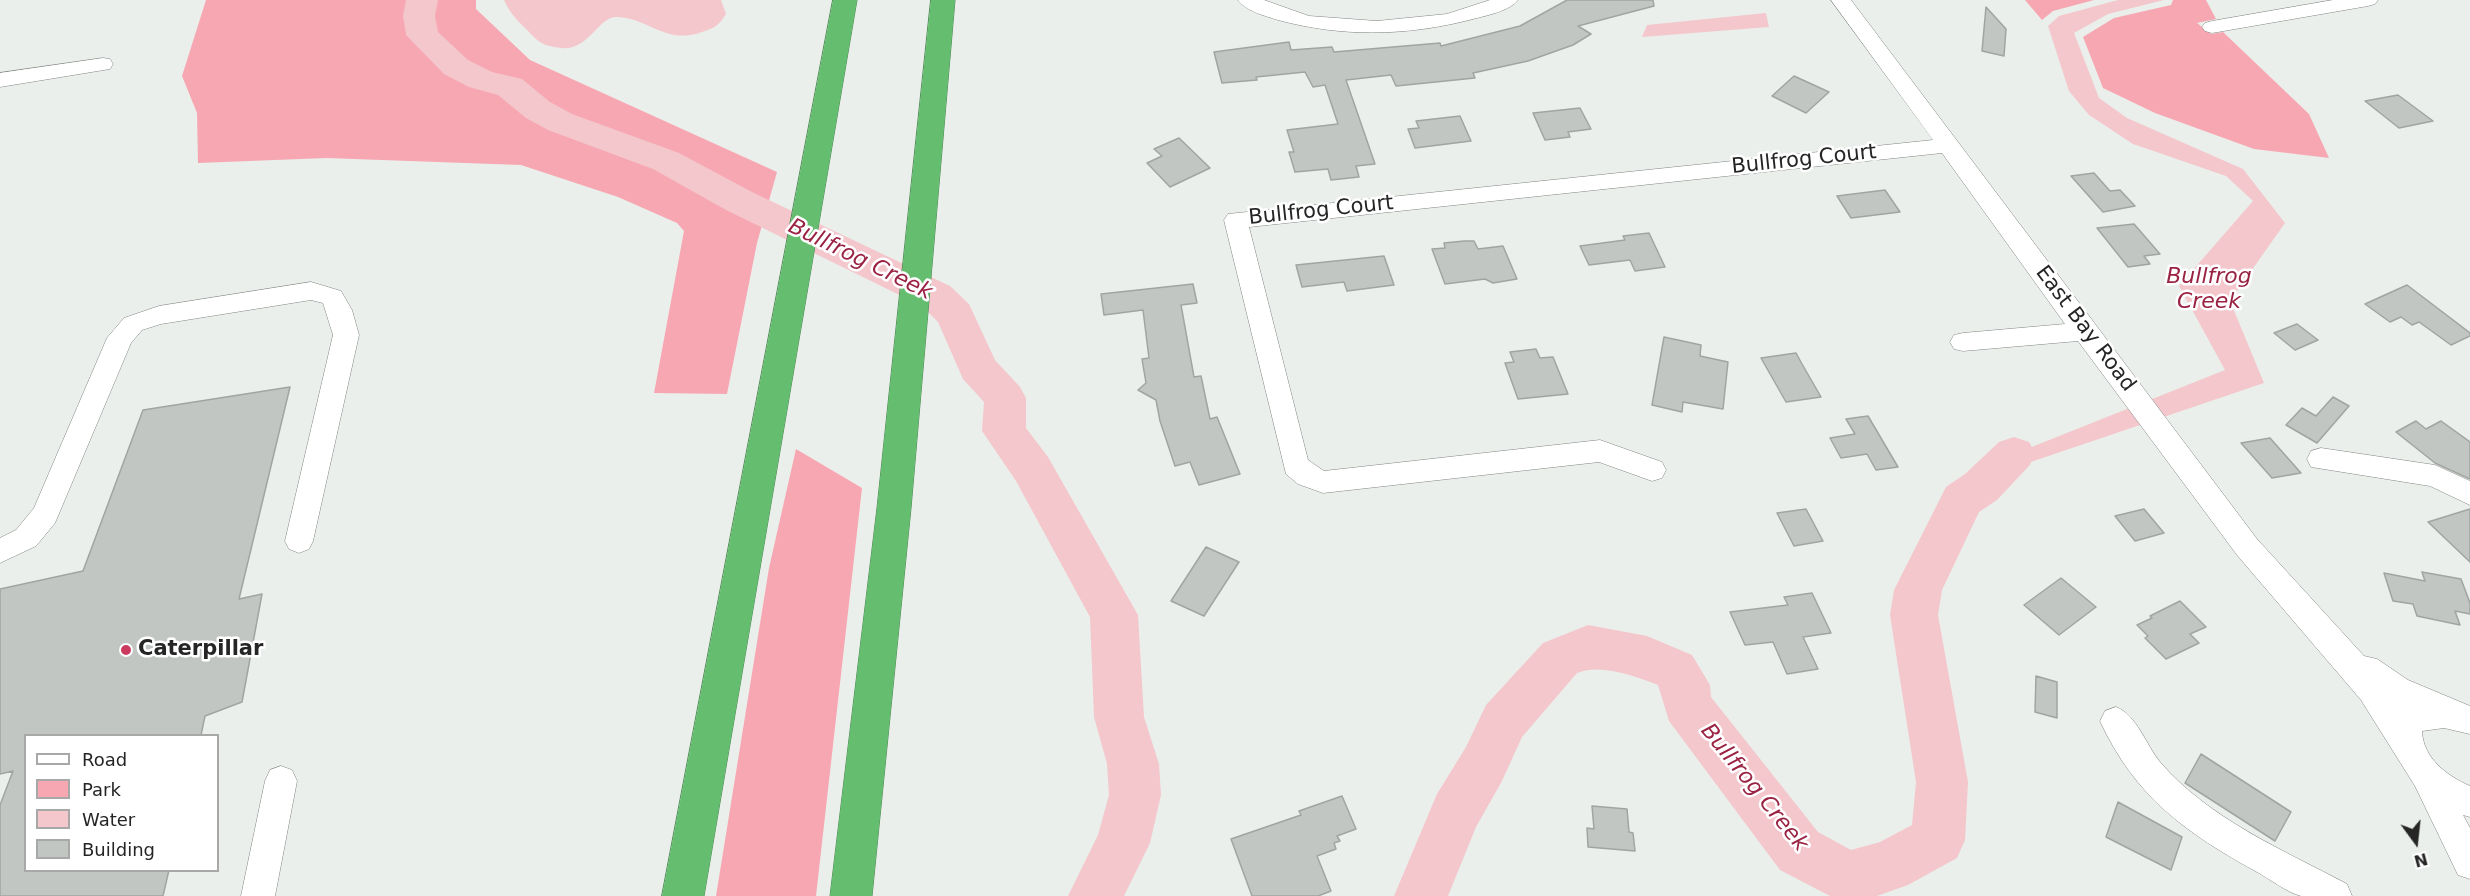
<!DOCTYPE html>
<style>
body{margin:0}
#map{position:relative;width:2470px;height:896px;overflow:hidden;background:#ebefeb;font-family:"DejaVu Sans",sans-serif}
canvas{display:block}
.legend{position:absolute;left:24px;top:734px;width:195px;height:138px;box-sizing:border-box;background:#fff;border:2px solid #a7a8a7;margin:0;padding:8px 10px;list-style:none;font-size:18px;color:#242524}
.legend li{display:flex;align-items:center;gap:12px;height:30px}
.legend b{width:30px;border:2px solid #a7a8a7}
.north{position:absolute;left:2386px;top:812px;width:60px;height:60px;-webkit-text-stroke:4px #fff;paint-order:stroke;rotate:165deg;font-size:16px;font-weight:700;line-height:24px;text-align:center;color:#242524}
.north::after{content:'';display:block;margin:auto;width:21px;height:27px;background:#242524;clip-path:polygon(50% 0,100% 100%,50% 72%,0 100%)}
</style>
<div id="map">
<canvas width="2470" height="896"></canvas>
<ul class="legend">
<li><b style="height:8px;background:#fff"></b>Road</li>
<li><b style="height:16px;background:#f7a7b2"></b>Park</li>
<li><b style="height:16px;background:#f3c7cc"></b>Water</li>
<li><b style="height:16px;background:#c2c6c2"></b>Building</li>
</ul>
<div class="north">N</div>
</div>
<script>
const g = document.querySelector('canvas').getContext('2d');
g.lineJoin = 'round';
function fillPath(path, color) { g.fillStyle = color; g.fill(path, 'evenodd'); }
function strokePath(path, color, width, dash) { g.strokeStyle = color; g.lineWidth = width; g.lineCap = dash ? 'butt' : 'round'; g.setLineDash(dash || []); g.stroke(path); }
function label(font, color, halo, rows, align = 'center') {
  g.font = font + ' "DejaVu Sans",sans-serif'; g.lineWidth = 5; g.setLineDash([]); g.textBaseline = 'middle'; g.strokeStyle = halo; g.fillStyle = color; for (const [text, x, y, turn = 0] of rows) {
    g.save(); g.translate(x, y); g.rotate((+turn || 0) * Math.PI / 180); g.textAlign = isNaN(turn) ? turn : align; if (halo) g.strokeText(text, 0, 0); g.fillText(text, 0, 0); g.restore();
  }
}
const green = new Path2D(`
 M206,0H476V9L530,60L777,172L757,243L727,394L654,393L684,231L677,223L618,197L521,165L326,158L198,163L197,113L182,76Z
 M2025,0H2094L2053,11L2042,20Z
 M2173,0H2206L2216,19L2197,23L2211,34L2223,32L2309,114L2329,158L2254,149L2155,113L2103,88L2083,37L2114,18L2171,5Z
 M796,449L862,488L816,896H716L769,568Z`);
const water = new Path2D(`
 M504,0H721L726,14C719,25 715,28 702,32C666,45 650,19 618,17C598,15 590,51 561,48C545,46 540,44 529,32C519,22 510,14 504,0Z
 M2118,0H2164L2108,14L2074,33L2099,98L2127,118L2243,169L2285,223L2230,301L2264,383L2016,467L2014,454L2225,370L2179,286L2253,201L2226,176L2133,144L2089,115L2069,91L2048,26L2059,16Z
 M1766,13L1769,27L1642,37L1647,25Z`);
const river = new Path2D(`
 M406,0H438L435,16L438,32L468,60L492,72L522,79L550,102L572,114L679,153L752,192L950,286L969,304L995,360L1020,387L1026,398V428L1048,457L1138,615L1144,717L1159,764L1161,795L1150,843L1124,896H1068L1098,835L1109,795L1107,764L1094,717L1090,617L1016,481L982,431L984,402L963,379L938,322L922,306L726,210L653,169L548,130L526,118L498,95L469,87L444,74L406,35L403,16Z
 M2014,437L2029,442L2036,454L2029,466L1997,500L1979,512L1942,590L1938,615L1968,782L1965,840L1957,858L1908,885L1877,896H1830L1780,870L1669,721L1658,685C1635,676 1600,663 1577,673L1522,737L1502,781L1476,827L1448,896H1394L1437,794L1466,747L1486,705L1543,643L1588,625L1647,636L1692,655L1710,685L1711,697L1818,832L1851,850L1880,842L1912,825L1916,782L1890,615L1894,590L1946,487L1965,474L1999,442Z`);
const building = new Path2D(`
 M1567,0H1653L1654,6L1578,26L1591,34L1573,45L1528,61L1473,73L1475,78L1396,86L1391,75L1346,80L1375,164L1356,166L1359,177L1331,180L1328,169L1295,172L1289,152H1294L1287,130L1338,124L1325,85L1313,87L1305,72L1256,77L1257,80L1222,83L1214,52L1289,42L1291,50L1332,47L1334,52L1440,43L1441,46L1520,26Z
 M1986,7L2006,29L2004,56L1982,51Z
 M1794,76L1829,92L1806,113L1772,96Z
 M2398,95L2433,121L2399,128L2365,101Z
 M1580,108L1591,129L1568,132L1570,137L1545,140L1533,113Z
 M1460,116L1471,141L1415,148L1408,129L1419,128L1416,121Z
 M1179,138L1210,168L1170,187L1147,163L1162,156L1154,149Z
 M2094,173L2110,191L2120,190L2135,206L2103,212L2071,176Z
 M1885,190L1900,212L1851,218L1837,196Z
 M2134,224L2160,254L2144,256L2150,264L2128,267L2097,228Z
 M1649,233L1665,267L1635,271L1630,260L1589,265L1580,246L1625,240L1623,236Z
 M1464,241H1474L1478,249L1503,246L1517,279L1493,283L1485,279L1445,284L1432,249L1445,248L1444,243Z
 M1384,256L1394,285L1347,291L1344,282L1302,287L1296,265Z
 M1193,284L1197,303L1181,305L1194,377L1201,376L1210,419L1217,417L1240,474L1199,485L1190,462L1175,466L1160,421L1156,400L1138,390L1146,383L1142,359L1149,358L1143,310L1104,315L1101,294Z
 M2407,285L2470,333V336L2451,345L2419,322L2412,325L2401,317L2390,322L2365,304Z
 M2297,324L2318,340L2295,350L2274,333Z
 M1664,337L1701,345L1700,356L1728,362L1723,409L1683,402L1682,412L1652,405Z
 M1536,349L1540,358L1553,357L1568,394L1518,399L1505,363L1514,362L1510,352Z
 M1796,353L1802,364L1821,397L1786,402L1761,358Z
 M290,387L239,599L262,594L242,702L205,716L201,735H26V870H169L163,896H0V805L13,771L0,774V589L83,571L143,410Z
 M2333,397L2349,406L2317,443L2286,425L2302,408L2316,416Z
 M1868,416L1898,467L1876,470L1867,454L1841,458L1830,438L1855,434L1846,419Z
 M2416,421L2426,429L2441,421L2470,442V479L2435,463L2396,432Z
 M2270,438L2301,473L2272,478L2241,443Z
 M1806,509L1823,541L1794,546L1777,513Z
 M2144,509L2164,533L2135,541L2115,516Z
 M2470,509V562L2428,522Z
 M1206,547L1239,562L1204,616L1171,601Z
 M2422,572L2461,579L2470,603V614L2455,611L2460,625L2417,616L2413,604L2393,601L2384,573L2425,581Z
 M2061,578L2096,607L2059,635L2024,605Z
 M1812,593L1831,633L1803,637L1818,669L1787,674L1773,642L1745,645L1730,612L1788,605L1784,597Z
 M2180,601L2206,627L2190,634L2199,643L2166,659L2145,638L2148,636L2137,625L2152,618L2150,616Z
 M2036,676L2057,682V718L2035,712Z
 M2201,754L2291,812L2275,841L2185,783Z
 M1342,796L1356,829L1337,836L1340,841L1334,843L1336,849L1317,856L1331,891L1318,896H1252L1231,839L1301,815L1299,811Z
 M2118,802L2182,837L2171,870L2106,837Z
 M1592,806L1627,809L1629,832L1633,833L1635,851L1588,847L1587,828L1594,829Z`);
const minor = new Path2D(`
 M1238,0H1264L1309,16L1377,21L1447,14L1490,0H1518C1511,10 1489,15 1477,18C1410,36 1345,38 1278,20C1266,16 1245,11 1238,0Z
 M1831,0H1851L2257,539L2364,656L2377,659L2408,680L2470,706V734L2444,728L2422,731C2423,758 2447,776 2470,786V817L2463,815L2470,828V879L2458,875L2415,786L2361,700L2237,555L2078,341L1963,351L1954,349L1950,342L1954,335L1963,333L2065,324L1942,153L1249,227L1308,460L1324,471L1600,440L1662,462L1666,470L1662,478L1652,481L1599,462L1323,493L1298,484L1286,474L1224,220L1228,214L1933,140Z
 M2333,0H2378L2375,4L2368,6L2212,33L2205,31L2202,27L2205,23L2212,21Z
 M103,58L110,59L113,64L110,69L0,87V73Z
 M311,282L341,291L352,310L359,335L313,541L309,549L299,553L289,549L285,541L333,335L323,303L311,300L161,324L142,330L131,343L55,523L36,546L0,563V538L16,530L34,508L107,338L124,318L159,306Z
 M2321,448L2435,465L2470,481V505L2430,486L2311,467L2307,459L2311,451Z
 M2116,707C2137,715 2146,745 2160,762C2209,819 2283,850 2347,884L2352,896C2337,896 2316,896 2301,896C2286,892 2270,879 2257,872C2186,833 2135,797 2100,721L2105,711Z
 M281,766L292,770L297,781L275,896H241L265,781L270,770Z`);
const highway = new Path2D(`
 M833,0H857L704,896H662Z
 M931,0H955L911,508L872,896H830L877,508Z`);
const markers = [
 [126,650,6,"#cb3b5f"]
];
const streetNames = [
 ["Bullfrog Court",1804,160,-6],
 ["Bullfrog Court",1321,211,-6],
 ["East Bay Road",2085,329,53]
];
const poiNames = [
 ["Caterpillar",138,650]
];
const waterNames = [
 ["Bullfrog Creek",860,260,26],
 ["Bullfrog",2209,277],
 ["Creek",2209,302],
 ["Bullfrog Creek",1754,788,51]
];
fillPath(green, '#f7a7b2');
fillPath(water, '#f3c7cc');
fillPath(river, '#f3c7cc');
fillPath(building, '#c2c6c2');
strokePath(building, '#a1a5a1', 1.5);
strokePath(minor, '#828582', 1);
strokePath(highway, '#4e8855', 1);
fillPath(minor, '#fff');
fillPath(highway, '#65bd6f');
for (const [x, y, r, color] of markers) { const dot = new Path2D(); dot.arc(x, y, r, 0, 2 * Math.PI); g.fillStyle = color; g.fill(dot); strokePath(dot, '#fff', 2); }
label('21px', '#242524', '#fff', streetNames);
label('bold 21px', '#242524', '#fff', poiNames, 'left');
label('italic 22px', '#9a2343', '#fff', waterNames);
</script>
